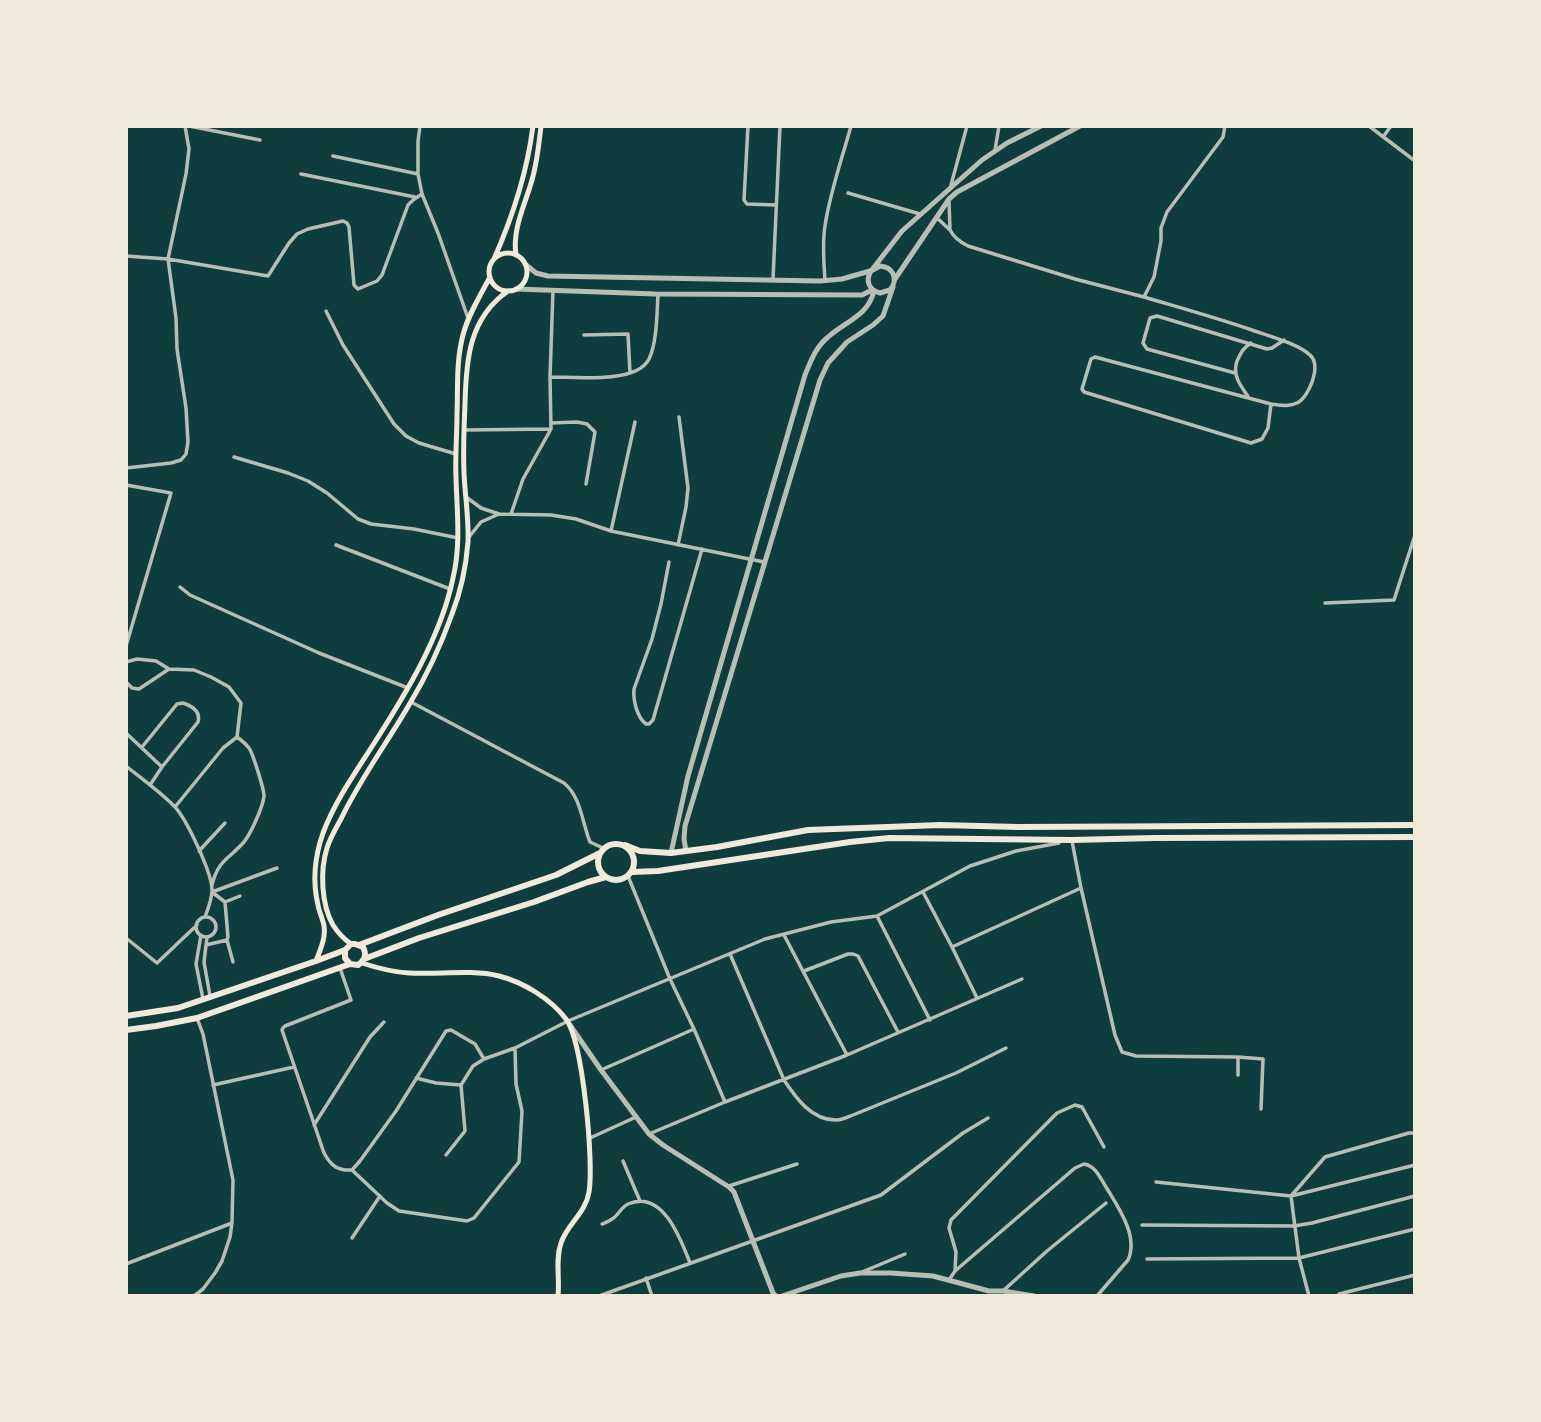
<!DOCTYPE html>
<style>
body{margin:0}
#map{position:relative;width:1541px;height:1422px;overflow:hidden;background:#0f3d3e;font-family:Montserrat,sans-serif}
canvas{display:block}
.frame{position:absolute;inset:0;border:128px solid #f1e9da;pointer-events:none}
</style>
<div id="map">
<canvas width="1541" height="1422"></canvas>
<div class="frame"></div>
</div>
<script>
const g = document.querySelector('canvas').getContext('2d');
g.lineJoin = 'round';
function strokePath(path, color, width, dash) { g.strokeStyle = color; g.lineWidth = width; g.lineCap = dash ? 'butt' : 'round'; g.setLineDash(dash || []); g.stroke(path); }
const minor = new Path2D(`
 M189,126L260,140
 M420,126L418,141V174L422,194L438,233L468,318
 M748,126L744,200L747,204L776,205
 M1369,126L1415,161
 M1383,137L1391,126
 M995,150L999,126
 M333,156L418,174
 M301,174L415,197
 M951,185L967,126
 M848,193L920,214
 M936,217L950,230L949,201
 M950,230C954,238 960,242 968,246L1075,279L1144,297L1154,277L1161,241V228L1167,212L1223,137L1225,126
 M126,256L168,259L268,276L289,243L297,234L308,229L343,221L347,223L349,227L354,285L358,289L377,281L382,275L408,205L413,200L422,194
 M773,279L780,126
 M825,281C824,263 822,244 825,226C830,192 842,159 851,126
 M553,290L550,377C574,377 637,384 649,359C657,343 657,312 658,294
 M1144,297C1181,308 1217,318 1252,330C1269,336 1299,344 1311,356C1321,367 1309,397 1297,403C1289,407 1280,405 1271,404L1095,357L1091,359L1082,389L1084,392L1251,443L1262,439L1268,428L1271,404
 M326,311L343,345L394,424L406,436L419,443L456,454
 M584,335L628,334L630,373
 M1235,373L1147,349L1143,343L1150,318L1157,316L1267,349L1272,348L1284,340
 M1249,398C1241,386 1232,376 1237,361C1241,353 1242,349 1251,343
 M551,423L577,422L587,424L595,432L586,484
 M464,430L551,429
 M234,457L288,473L308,481L327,493L358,519L371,524L414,529L458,538
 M126,468L171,463L181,460L186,454L188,442L186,408L177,349L176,318L168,259L186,174L189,149L185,126
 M126,485L171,493L126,646
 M466,497L481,508L499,514L481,522L469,537
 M499,514L551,515L576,519L611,531L764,562
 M511,514L523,479L551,429L550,377
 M611,531L635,422
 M336,545L450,589
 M678,545L686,507L688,488L679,417
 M669,562L661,604L652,639L634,689C633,701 637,717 646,724H649L653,720L702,549
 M180,587L190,595L319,653L408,688
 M1325,603L1394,600L1415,535
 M126,662L137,659L156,661L169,669L194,670L211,677L229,687L241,703L237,737L223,748L175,807
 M126,682L132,688L139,689L169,669
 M411,702L564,783C581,797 582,822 590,842L603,848
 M126,733L162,767L150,785
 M142,747L177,704L183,703C192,706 201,711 198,722L162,767
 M126,766C142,779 159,791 173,805C186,817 212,873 212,890C212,899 208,909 205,917
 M1072,841L1081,888L1115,1035L1122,1052L1136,1056L1238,1057L1263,1059L1261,1109
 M199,851L225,823
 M628,876L670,979L694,1029L725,1102
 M212,885C218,860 229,859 244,842C251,833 263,807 264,796C264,789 253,754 249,748C246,744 241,740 237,737
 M212,892L277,868
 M923,892L952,947L977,998
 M225,902L240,896
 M877,916L930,1020
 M196 927a10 10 0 1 1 20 0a10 10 0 1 1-20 0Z
 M201,935L196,964L203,999
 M784,935L847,1055
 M207,937L204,962L210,996
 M126,938L157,963L197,925
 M227,940L233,962
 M206,945L227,940L228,937L225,902L212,892
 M952,947L1081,888
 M730,954L784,1080C796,1098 812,1121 837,1120C842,1120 848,1117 853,1115L956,1073L1006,1048
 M340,968L351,1000L285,1026L283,1028L282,1030L324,1153C331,1166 338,1171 352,1170L360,1161L396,1111L446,1031L451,1030L475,1044L484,1059
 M804,971L848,954H853L858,956L898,1032
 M1238,1057V1075
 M601,1070L694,1029
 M416,1078L436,1083L461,1085
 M213,1085L294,1067
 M314,1125L370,1037L384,1022
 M649,1134L725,1102L847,1055L1022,979
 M590,1138L636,1117
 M446,1155L465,1131L461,1085L473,1066L484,1059L515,1048L568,1021L765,939L831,922L877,916L970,866L1016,851L1059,843
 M623,1161L640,1201
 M352,1170L387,1203L399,1211L467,1221L474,1218L519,1162L522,1111L516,1084L515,1048
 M1156,1182L1291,1196L1415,1165
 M729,1186L797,1164
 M602,1224C603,1224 611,1220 612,1219C619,1215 621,1207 628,1204C663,1189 681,1240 690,1263
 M1142,1225L1294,1226L1312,1223L1415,1196
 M352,1238L380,1196
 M1147,1259L1299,1258L1415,1229
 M126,1264L232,1223
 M955,1271L956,1252L949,1228L951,1220L1057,1113L1075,1105L1082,1107L1104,1147
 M862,1272L905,1254
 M646,1278L652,1296
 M949,1280L955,1271L1075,1168L1084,1164C1096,1166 1100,1178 1106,1187C1118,1207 1139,1236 1128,1260L1097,1296
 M1004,1290L1047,1251L1106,1203
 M1339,1294L1415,1275
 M194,1296L203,1289L215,1273L222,1261L230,1237L232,1223L233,1180L203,1034L197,1018
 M599,1296L881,1195L963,1133L988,1118
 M1309,1296L1299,1258L1291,1196L1325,1157L1409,1133H1415`);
const tertiary = new Path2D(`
 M525,264L536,273L548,276L820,281L842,279L870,271
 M871,271L880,266C893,267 899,279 890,290L880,293C869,290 865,281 871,271L902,231L982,160L1007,143L1041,126
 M895,279L949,199L957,192L1080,126
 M516,289L655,294L862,295L872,290
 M686,851L684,839L685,826L820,380L828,363L847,342L873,325L883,316L893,287
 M671,853L688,776L805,375C811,360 816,347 828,337C846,321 868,316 874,291
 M570,1025L601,1070L649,1134L663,1145L729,1187L734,1192L773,1293L776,1296
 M782,1296L841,1276L860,1273H891L933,1276L989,1291H1003L1034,1296`);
const secondary = new Path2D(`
 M489 272a19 19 0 1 1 38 0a19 19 0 1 1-38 0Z
 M516,255C512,229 525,205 532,180C537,163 539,144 541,126
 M494,259C513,216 527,173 533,126
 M351,944C344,939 338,933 333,925C321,904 320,870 327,848C330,838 336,828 341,819C360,779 387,743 409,705C426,677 441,645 452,614C461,591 466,567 468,542C469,519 465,496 464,473C463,450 464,427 465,404C466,360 469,318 508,291
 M316,961C320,950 326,938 324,926C323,919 319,912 318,905C312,880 315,856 323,833C335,801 355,773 373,745C405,695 441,637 453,578C461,545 457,512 456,478C455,457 457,435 457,414C458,388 456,361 463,335C468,315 480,296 490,277
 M362,963C377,968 392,972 409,973C438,975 470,969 499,976C523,982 551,999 566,1019C583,1042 594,1163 589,1192C586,1213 567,1224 561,1243C555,1260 560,1278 558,1296`);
const primary = new Path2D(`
 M598 862a18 18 0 1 1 36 0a18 18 0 1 1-36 0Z
 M625,845L640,851L671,853L717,847L808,830L940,825L1018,827L1415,825
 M632,872L658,871L850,842L889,838L1072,840L1154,838L1415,837
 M359,945L438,915L556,875L600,853
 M364,959L419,938L534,902L588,882L606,877
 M126,1016L178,1008L316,961L345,950L351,944H355L363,947C367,955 365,960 358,965L350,964L345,958V950
 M126,1030L156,1026L197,1018L350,964`);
strokePath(minor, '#b8beb3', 3.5);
strokePath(tertiary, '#b8beb3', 5);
strokePath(secondary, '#f1e9da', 5);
strokePath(primary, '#f1e9da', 6);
</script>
